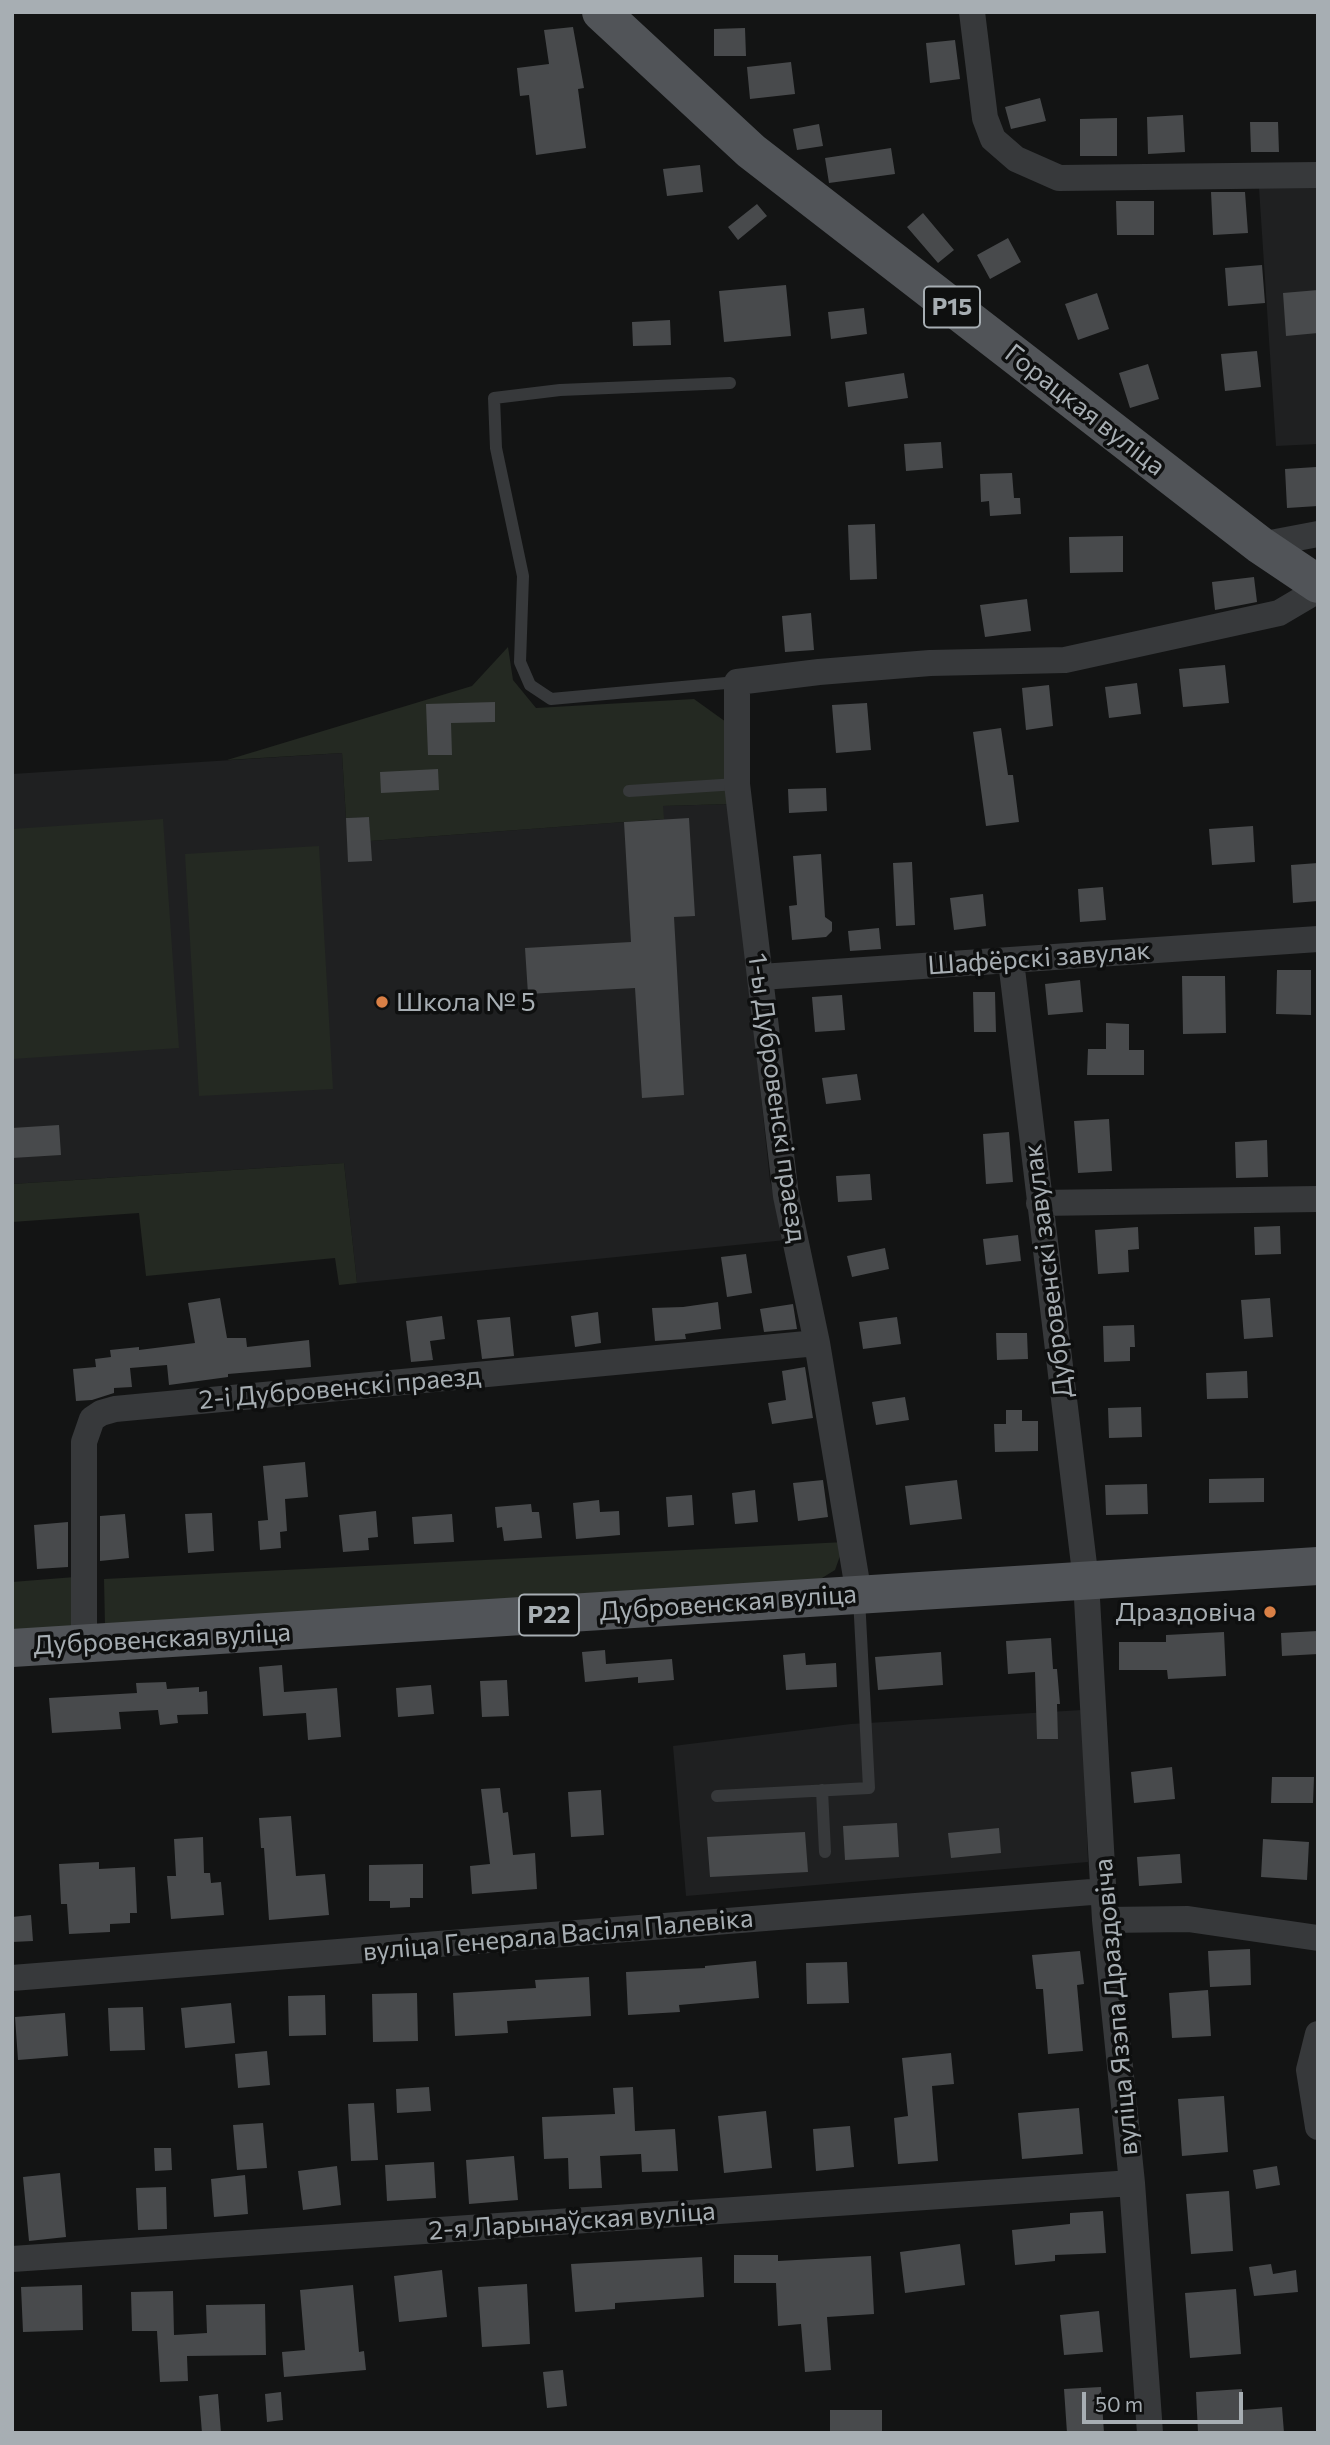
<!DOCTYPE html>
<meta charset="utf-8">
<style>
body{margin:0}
#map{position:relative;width:1330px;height:2445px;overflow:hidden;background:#131414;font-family:Commissioner,sans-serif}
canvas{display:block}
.frame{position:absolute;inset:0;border:14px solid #a7aeb3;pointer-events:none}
.scale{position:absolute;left:1082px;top:2392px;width:161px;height:32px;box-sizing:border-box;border:4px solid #a7aeb3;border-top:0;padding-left:9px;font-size:21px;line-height:24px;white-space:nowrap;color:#a7aeb3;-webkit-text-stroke:5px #0e0f0f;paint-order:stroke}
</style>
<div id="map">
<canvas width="1330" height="2445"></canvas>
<div class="frame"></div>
<div class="scale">50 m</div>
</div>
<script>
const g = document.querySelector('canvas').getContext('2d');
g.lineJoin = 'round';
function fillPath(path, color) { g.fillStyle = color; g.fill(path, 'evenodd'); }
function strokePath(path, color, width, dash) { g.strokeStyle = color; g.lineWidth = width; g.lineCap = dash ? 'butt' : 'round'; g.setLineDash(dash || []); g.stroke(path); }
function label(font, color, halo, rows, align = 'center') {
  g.font = font + ' Commissioner,sans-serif'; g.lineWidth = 7; g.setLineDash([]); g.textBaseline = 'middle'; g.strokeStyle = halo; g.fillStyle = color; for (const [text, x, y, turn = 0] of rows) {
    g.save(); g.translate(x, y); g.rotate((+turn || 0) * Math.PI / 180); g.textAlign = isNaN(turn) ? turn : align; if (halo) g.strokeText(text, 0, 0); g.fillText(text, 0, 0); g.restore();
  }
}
const built = new Path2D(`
 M1259,188H1318V444L1276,446Z
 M342,753L346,818L369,817L370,841L663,819V806L730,804L770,1181L786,1240L357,1283L344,1163L12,1184V774Z
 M1082,1710L1088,1862L686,1896L673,1746L851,1724Z`);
const green = new Path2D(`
 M508,647L513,680L536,708L694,699L726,722L730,804L663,806L664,819L370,841L369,817L346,818L342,753L227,760L472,686Z
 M163,819L179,1048L12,1059V829Z
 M319,846L333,1089L199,1096L185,854Z
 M344,1163L357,1283L339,1285L335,1258L146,1276L139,1213L12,1222V1184Z
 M845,1542L835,1570L809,1586L105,1626L104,1579Z
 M75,1577L71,1628L12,1631V1582Z`);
const building = new Path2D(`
 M573,27L584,88L578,89L586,148L536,155L529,95L520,96L517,68L549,64L544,30Z
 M745,28L746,56H714V29Z
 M955,40L960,79L930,83L926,43Z
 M791,62L795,94L750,99L747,67Z
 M1040,98L1046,121L1011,129L1005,107Z
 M1183,115L1185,152L1148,154L1147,117Z
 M1117,118V156H1080V119Z
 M1250,122H1278L1279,152H1251Z
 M819,124L823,146L797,150L793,129Z
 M891,148L895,174L829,183L825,158Z
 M700,165L703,192L667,196L663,169Z
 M1211,192H1245L1248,233L1213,235Z
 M1116,201H1154V235H1117Z
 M757,204L767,216L738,240L728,227Z
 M923,213L954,250L938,263L907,227Z
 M1008,238L1021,262L990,279L977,255Z
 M1262,265L1265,303L1228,306L1225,268Z
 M786,285L791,336L724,342L719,291Z
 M1318,290V333L1286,336L1283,293Z
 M1097,293L1109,329L1078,340L1065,304Z
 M864,308L867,334L831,339L828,312Z
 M670,320L671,345L633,346L632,322Z
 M1257,351L1261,387L1225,391L1221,354Z
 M1148,364L1159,399L1130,408L1119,373Z
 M904,373L908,398L848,407L845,382Z
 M941,442L943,468L906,471L904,444Z
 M1316,467L1318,506L1287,508L1285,469Z
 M1012,473L1014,498H1020L1021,514L990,516L989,501L981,502L980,474Z
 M875,524L877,579L850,580L848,525Z
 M1123,536V572L1070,573L1069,537Z
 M1254,577L1257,602L1215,610L1212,582Z
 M1027,599L1031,631L985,637L980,605Z
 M811,613L814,650L785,652L782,616Z
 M1225,665L1229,703L1183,707L1179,669Z
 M1137,683L1141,714L1109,718L1105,687Z
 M1049,685L1053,726L1026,730L1022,688Z
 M495,702V722L451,723L452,755H428L426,704Z
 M867,703L871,750L836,753L832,705Z
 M1001,728L1008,775H1013L1019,822L986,826L973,732Z
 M438,769L439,790L381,793L380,772Z
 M826,788L827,811L789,813L788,789Z
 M369,817L372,861L348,862L346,818Z
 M689,818L695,916L674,917L684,1095L642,1098L635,988L528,994L525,948L631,942L624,822Z
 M1253,826L1255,862L1212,865L1209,829Z
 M821,854L825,917L832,922V931L826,937L792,940L789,906L797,905L793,856Z
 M912,862L915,925L896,926L893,863Z
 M1318,863V901L1293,903L1291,865Z
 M1103,887L1106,920L1080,922L1078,889Z
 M983,894L986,926L954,930L950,898Z
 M879,928L881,949L850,951L848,931Z
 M1277,970H1311V1015L1276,1014Z
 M1182,976H1225L1226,1033L1183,1034Z
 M1080,980L1083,1012L1048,1015L1045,984Z
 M973,992H995L996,1032H974Z
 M842,995L845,1030L815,1032L812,997Z
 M1106,1023L1129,1024V1050H1144V1075H1087L1088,1049H1106Z
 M857,1074L861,1100L826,1104L822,1078Z
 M1109,1119L1112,1171L1078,1173L1074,1121Z
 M59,1125L61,1155L12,1158V1128Z
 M1009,1132L1013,1182L986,1184L983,1134Z
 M1267,1140L1268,1177L1236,1178L1235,1142Z
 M870,1174L872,1200L838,1202L836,1176Z
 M1280,1226L1281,1254L1255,1255L1254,1227Z
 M1138,1227L1139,1249L1128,1250L1129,1272L1098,1274L1095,1230Z
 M1018,1235L1021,1261L986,1265L983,1239Z
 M885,1248L889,1269L852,1277L847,1256Z
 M746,1254L752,1293L727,1297L721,1257Z
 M220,1298L227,1338H246L247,1347L309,1340L311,1367L228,1374V1377L169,1385L167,1365L130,1368L132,1387L114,1388V1393L92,1400L76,1401L73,1369L96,1367L95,1359L111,1357L110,1350L139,1347V1350L195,1343L188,1303Z
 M1270,1298L1273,1337L1244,1339L1241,1300Z
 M718,1302L721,1329L685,1334L686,1339L655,1341L652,1308L683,1307Z
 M793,1304L797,1329L764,1332L760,1309Z
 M598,1312L601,1343L575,1347L571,1316Z
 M442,1316L445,1339L430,1341L433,1360L411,1362L406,1321Z
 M510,1317L514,1356L482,1359L477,1320Z
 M897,1317L901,1344L863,1349L859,1322Z
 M1134,1325L1135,1347H1130V1361L1104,1362L1103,1326Z
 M996,1333H1027L1028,1359L997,1360Z
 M805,1367L813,1418L772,1424L768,1403L786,1400L782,1371Z
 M1247,1371L1248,1398L1207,1399L1206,1373Z
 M905,1397L909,1420L876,1425L872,1402Z
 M1141,1407L1142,1437L1109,1438L1108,1408Z
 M1006,1410H1022V1421H1038V1451L995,1452L994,1424H1006Z
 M305,1462L308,1497L285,1499L287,1531L280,1532L281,1548L260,1550L258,1521L268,1520L263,1466Z
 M1264,1478V1502L1209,1503V1479Z
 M823,1480L828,1517L798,1521L793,1483Z
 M957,1480L962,1519L910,1525L905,1486Z
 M1147,1484L1148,1514L1106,1515L1105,1485Z
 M755,1490L758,1522L735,1524L732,1493Z
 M692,1495L694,1525L668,1527L666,1497Z
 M599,1500L600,1512L619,1511L620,1535L576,1539L573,1503Z
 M531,1504L532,1512H539L542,1538L504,1541L502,1527L497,1528L495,1507Z
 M376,1511L378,1537L368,1538L369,1550L343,1552L339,1515Z
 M212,1513L214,1551L188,1553L185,1514Z
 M125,1514L129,1558L100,1561V1516Z
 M452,1514L454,1542L414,1544L412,1517Z
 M68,1522V1567L37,1569L34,1525Z
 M1318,1631V1654L1282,1656L1281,1633Z
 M1224,1632L1226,1676L1168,1679L1167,1670H1119V1642H1166V1635Z
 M1051,1638L1053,1669H1057L1060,1704H1057L1058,1739H1037L1035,1672L1008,1674L1006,1641Z
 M605,1650L606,1664L672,1659L674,1680L638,1683V1677L585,1682L582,1652Z
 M941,1652L943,1685L878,1690L875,1657Z
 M805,1653L806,1665L836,1663L837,1687L786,1690L783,1655Z
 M282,1665L284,1692L337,1688L341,1737L308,1740L306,1713L263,1716L259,1667Z
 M507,1680L509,1716L482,1717L480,1681Z
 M166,1682L167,1689L199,1687V1692L207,1691L208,1714L177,1715L178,1723L160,1725L158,1710L119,1712L121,1729L52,1733L49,1698L137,1693L136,1683Z
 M431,1685L434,1714L398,1717L396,1688Z
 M1172,1767L1175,1799L1134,1803L1131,1772Z
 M1272,1777H1314L1313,1803H1271Z
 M500,1788L503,1813L508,1812L513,1855L535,1853L537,1889L472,1894L470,1866L490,1864L481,1789Z
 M601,1790L604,1835L571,1837L568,1792Z
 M291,1816L296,1876L325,1874L329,1915L269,1920L264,1848H261L259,1818Z
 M897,1823L899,1857L845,1860L843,1826Z
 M999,1828L1001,1853L951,1858L948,1833Z
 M805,1832L808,1872L710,1877L707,1837Z
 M203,1837L204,1873H210L211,1883L221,1882L224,1915L171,1919L167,1876H176L174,1839Z
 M1263,1839L1309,1842L1307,1880L1261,1877Z
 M1180,1854L1182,1883L1139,1886L1137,1857Z
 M99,1862V1869L135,1867L137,1913H130V1923L110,1924V1932L69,1934L67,1904H61L59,1864Z
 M423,1864V1898H410V1907L390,1908V1901H369V1865Z
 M31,1915L33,1941L12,1942V1917Z
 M1250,1949L1251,1985L1210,1987L1208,1951Z
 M1080,1951L1084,1984L1077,1985L1083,2051L1048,2054L1043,1989H1036L1032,1955Z
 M756,1961L759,1998L679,2005L680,2012L628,2015L626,1972L705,1968V1966Z
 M847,1962L849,2003L807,2004L806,1963Z
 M589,1977L591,2016L507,2021L508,2033L455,2036L453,1993L536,1988L535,1980Z
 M1208,1990L1211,2036L1172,2038L1169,1993Z
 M417,1993L418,2041L373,2042L372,1994Z
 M325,1995L326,2035L289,2036L288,1996Z
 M231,2003L235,2043L185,2048L181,2008Z
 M143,2007L145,2050L110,2051L108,2008Z
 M65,2013L68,2056L18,2060L15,2017Z
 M267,2051L270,2085L238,2088L235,2054Z
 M951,2053L954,2084L932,2086L938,2161L898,2164L894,2118L908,2116L902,2058Z
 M429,2087L431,2111L397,2113L396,2089Z
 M633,2087L635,2131L675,2129L678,2171L642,2172L641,2154L600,2156L602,2188L569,2189L568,2158L544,2159L542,2117L615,2114L613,2088Z
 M1224,2096L1228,2152L1182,2156L1178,2099Z
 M374,2103L378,2160L351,2161L348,2104Z
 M1079,2108L1083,2154L1022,2159L1018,2113Z
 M766,2111L772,2168L724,2173L718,2116Z
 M263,2123L267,2168L237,2170L233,2125Z
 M850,2126L854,2167L816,2171L813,2129Z
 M154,2148H171L172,2170L155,2171Z
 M514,2156L518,2200L469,2204L466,2160Z
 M434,2162L436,2198L387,2201L385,2165Z
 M337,2166L341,2205L303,2210L298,2171Z
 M1277,2166L1280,2185L1256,2189L1253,2170Z
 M60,2173L66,2237L29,2241L23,2177Z
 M245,2175L248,2214L214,2217L211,2179Z
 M166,2187L167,2229L138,2230L136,2188Z
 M1229,2191L1233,2251L1191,2254L1186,2194Z
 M1103,2211L1106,2253L1055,2255V2261L1015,2265L1012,2230L1070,2224V2213Z
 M960,2244L965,2285L905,2293L900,2252Z
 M734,2255H778V2261L871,2256L874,2314L827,2317L831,2370L805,2372L801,2324L778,2326L776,2283H734Z
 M702,2257L704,2297L615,2303V2309L575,2312L571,2264Z
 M1271,2264L1273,2274L1296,2270L1298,2292L1254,2296L1249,2267Z
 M442,2270L447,2317L399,2322L394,2276Z
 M527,2284L530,2344L482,2347L478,2287Z
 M82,2285L83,2330L23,2332L21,2287Z
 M353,2285L359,2352L364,2351L366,2370L284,2377L282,2352L305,2350L300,2290Z
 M1236,2289L1241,2354L1190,2358L1185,2293Z
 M173,2291L174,2335L207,2333L206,2305L265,2304L266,2355L187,2356L188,2381L160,2382L157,2331H132L131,2292Z
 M1099,2311L1103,2352L1064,2355L1060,2315Z
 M563,2370L567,2406L547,2408L543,2372Z
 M1101,2387L1104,2433H1067L1064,2389Z
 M1242,2389L1243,2410L1282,2407L1284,2433H1198L1196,2392Z
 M281,2392L283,2420L267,2422L265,2394Z
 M218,2394L221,2433H202L199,2396Z
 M830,2410H882V2433H830Z`);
const service = new Path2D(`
 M730,383L560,390L494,398L496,448L523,576L520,662L530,685L551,699L737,682
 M629,791L737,784
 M822,1790L825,1852
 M717,1796L869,1788L859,1598`);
const minor = new Path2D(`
 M972,12L985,118L993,139L1016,159L1059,178L1318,175
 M1260,545L1318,534
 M1011,961L1086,1581L1105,1920L1132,2183L1150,2433
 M761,977L1318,939
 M1039,1203L1318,1199
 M859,1595L817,1343L786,1196L737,784V682L819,672L930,663L1065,660L1279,613L1318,590
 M84,1645V1442L92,1419L101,1413L115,1409L817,1343
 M1105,1920L1188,1919L1318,1938
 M12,1978L1104,1891
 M1318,2034L1309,2070L1318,2127
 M12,2259L1132,2183`);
const primary = new Path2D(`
 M601,12L751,151L1260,545L1318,584
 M12,1648L1318,1566`);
const markers = [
 [382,1002,7,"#d98046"],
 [1270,1612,7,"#d98046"]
];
const shields = [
 [952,307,56],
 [549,1615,60]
];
const shieldNames = [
 ["Р15",952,307],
 ["Р22",549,1615]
];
const streetNames = [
 ["Горацкая вуліца",1085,410,38],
 ["Шафёрскі завулак",1039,958,-4],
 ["1-ы Дубровенскі праезд",777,1098,82],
 ["Дубровенскі завулак",1048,1271,-97],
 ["2-і Дубровенскі праезд",340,1388,-5],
 ["Дубровенская вуліца",728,1603,-4],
 ["Дубровенская вуліца",162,1639,-3],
 ["вуліца Генерала Васіля Палевіка",558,1935,-5],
 ["вуліца Язэпа Драздовіча",1116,2007,-95],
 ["2-я Ларынаўская вуліца",572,2221,-4]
];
const poiNames = [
 ["Школа № 5",396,1002],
 ["Драздовіча",1256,1612,"right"]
];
fillPath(built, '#1f2021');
fillPath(green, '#242922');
fillPath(building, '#484a4c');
strokePath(service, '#37393b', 12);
strokePath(minor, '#37393b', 26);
strokePath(primary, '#515458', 38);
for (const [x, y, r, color] of markers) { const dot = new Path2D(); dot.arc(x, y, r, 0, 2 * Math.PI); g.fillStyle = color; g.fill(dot); strokePath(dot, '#0e0f0f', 2.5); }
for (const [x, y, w] of shields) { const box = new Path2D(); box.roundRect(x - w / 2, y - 20.5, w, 41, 5); g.fillStyle = '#0e0f0f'; g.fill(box); strokePath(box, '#a7aeb3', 2); }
label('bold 24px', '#a7aeb3', null, shieldNames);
label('26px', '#a7aeb3', '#0e0f0f', streetNames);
label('26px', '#a7aeb3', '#0e0f0f', poiNames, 'left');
</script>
